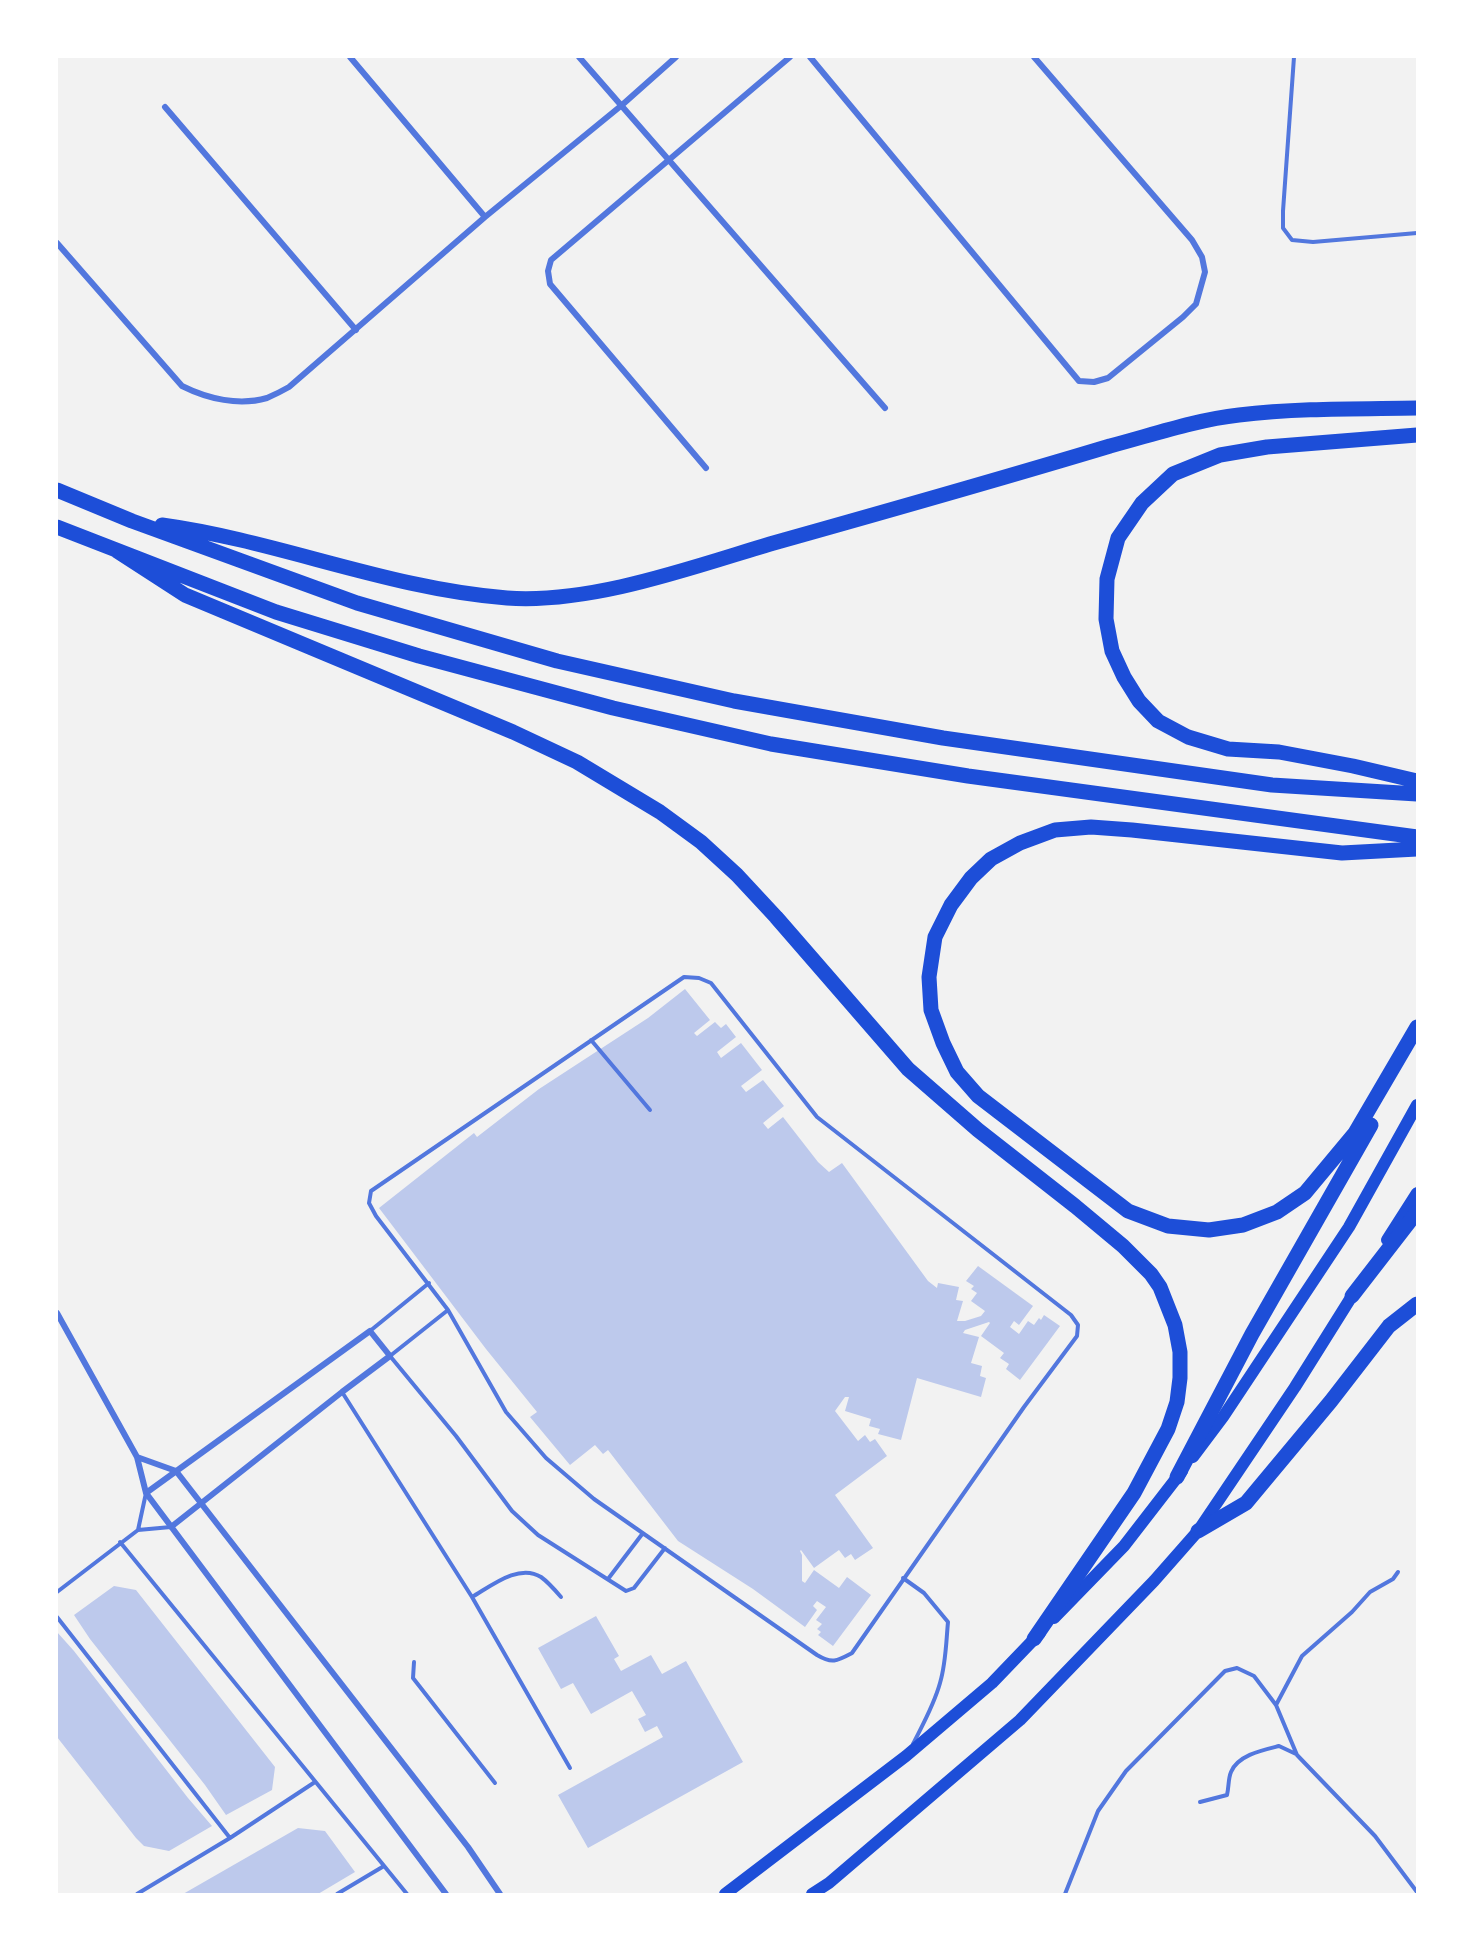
<!DOCTYPE html>
<style>
body{margin:0}
#map{position:relative;width:1474px;height:1951px;overflow:hidden;background:#f2f2f2;font-family:Overpass,sans-serif}
canvas{display:block}
.frame{position:absolute;inset:0;border:58px solid #fff;pointer-events:none}
</style>
<div id="map">
<canvas width="1474" height="1951"></canvas>
<div class="frame"></div>
</div>
<script>
const g = document.querySelector('canvas').getContext('2d');
g.lineJoin = 'round';
function fillPath(path, color) { g.fillStyle = color; g.fill(path, 'evenodd'); }
function strokePath(path, color, width, dash) { g.strokeStyle = color; g.lineWidth = width; g.lineCap = dash ? 'butt' : 'round'; g.setLineDash(dash || []); g.stroke(path); }
const building = new Path2D(`
 M685,989L710,1020L694,1033L697,1036L715,1022L721,1028L726,1024L736,1037L717,1052L721,1058L741,1043L762,1070L741,1086L746,1092L763,1080L784,1106L763,1123L768,1129L783,1117L818,1162L829,1172L842,1163L928,1281L937,1288L938,1283L959,1287L956,1300L963,1301L957,1321H965L981,1316L985,1311L971,1301L977,1293L971,1289L974,1286L966,1281L978,1266L1033,1306L1019,1325L1014,1321L1010,1327L1019,1334L1028,1321L1034,1325L1039,1318L1041,1320L1044,1315L1060,1326L1020,1380L1006,1369L1009,1364L1000,1358L1004,1353L981,1336L990,1323L989,1322L965,1330L963,1333L979,1337L971,1363L982,1366L980,1376L986,1378L981,1397L917,1378L901,1440L878,1434L880,1429L869,1426L871,1419L845,1411L849,1397H845L835,1411L858,1441L865,1435L870,1442L875,1439L887,1456L835,1495L873,1548L855,1560L851,1554L845,1558L839,1550L814,1568L801,1550L800,1551L802,1555V1581L805,1583L814,1570L839,1588L847,1577L871,1595L833,1646L818,1635L821,1632L817,1629L822,1624L816,1620L826,1607L817,1601L813,1606L817,1610L805,1627L753,1589L678,1541L608,1450L603,1454L595,1445L570,1465L530,1417L537,1412L486,1349L379,1208L474,1133L477,1137L539,1089L648,1018Z
 M114,1586L136,1590L275,1767L272,1790L226,1815L205,1785L90,1639L74,1615Z
 M596,1616L619,1656L614,1659L621,1671L651,1655L662,1674L686,1661L743,1762L588,1848L558,1795L663,1737L657,1726L645,1732L638,1719L646,1715L632,1691L591,1714L573,1683L561,1689L538,1648Z
 M57,1632L74,1651L188,1798L212,1826L169,1851L144,1846L136,1838L57,1737Z
 M298,1828L325,1831L355,1872L318,1894H183Z`);
const service = new Path2D(`
 M1294,57L1283,211V228L1292,240L1313,242L1417,233
 M684,977L699,978L711,983L817,1117L1071,1315L1078,1325L1077,1336L1024,1407L852,1653C837,1661 832,1664 817,1655L594,1499L546,1458L506,1412L448,1310L376,1216L369,1203L371,1191Z
 M591,1040L650,1110
 M448,1310L390,1356L456,1436L512,1511L538,1535L626,1591L634,1588L665,1548
 M370,1331L429,1283
 M342,1392L472,1597L570,1768
 M138,1530L146,1493
 M120,1542L407,1894
 M903,1578L924,1593L948,1622C946,1643 946,1663 940,1683C934,1705 923,1724 913,1744
 M608,1579L643,1533
 M57,1592L138,1530L171,1527
 M472,1597C491,1586 519,1563 541,1577C548,1582 555,1590 561,1597
 M57,1617L230,1838
 M414,1662L413,1678L495,1783
 M1276,1705L1302,1656L1352,1612L1370,1592L1393,1579L1398,1572
 M1200,1802L1227,1795C1229,1787 1228,1779 1231,1772C1238,1755 1263,1750 1279,1746L1296,1754
 M137,1894L230,1838L315,1782
 M337,1894L384,1866
 M1065,1894L1098,1811L1126,1771L1225,1671L1237,1668L1254,1676L1276,1705L1297,1755L1375,1836L1417,1892`);
const minor = new Path2D(`
 M350,57L485,217
 M579,57L885,408
 M810,57L1079,381L1094,382L1108,378L1183,317L1196,304L1205,272L1202,257L1192,240L1034,57
 M165,107L356,330
 M57,243L182,386C208,399 239,406 267,398C274,395 282,391 289,387L485,217L622,105L676,57
 M706,468L550,284L548,271L551,260L790,57
 M57,1313L137,1457L146,1493L446,1894
 M137,1457L176,1471
 M176,1471L468,1847L500,1894
 M146,1493L370,1331L390,1356L342,1392L171,1527`);
const primary = new Path2D(`
 M1387,1240L1417,1193
 M1193,1457L1223,1417L1349,1227L1417,1105
 M1054,1618L1124,1546L1182,1471
 M725,1894L906,1756L992,1683L1040,1633
 M812,1894L829,1883L1020,1720L1154,1581L1198,1531L1295,1387L1357,1288`);
const motorway = new Path2D(`
 M1417,435L1267,447L1220,455L1173,474L1142,503L1118,538L1107,579L1106,619L1112,651L1124,677L1139,701L1158,721L1188,737L1228,749L1279,752L1353,766L1417,781
 M57,490L132,521L357,603L557,661L734,701L943,738L1272,785L1417,794
 M162,525C278,541 389,589 507,598C591,604 690,568 770,544C884,512 997,480 1110,446C1152,435 1195,420 1239,415C1298,408 1358,409 1417,408
 M57,527L276,612L419,656L613,708L771,744L968,776L1417,837
 M117,551L185,595L513,732L577,762L660,812L701,842L737,875L776,917L908,1069L978,1130L1075,1206L1123,1246L1151,1274L1160,1287L1175,1325L1180,1352V1378L1177,1402L1168,1429L1134,1493L1034,1639
 M1417,849L1342,853L1132,830L1091,827L1055,830L1020,843L991,859L971,878L951,905L935,937L929,977L931,1010L943,1043L957,1072L978,1096L1128,1211L1168,1226L1209,1230L1243,1225L1277,1212L1305,1193L1355,1133L1417,1027
 M1352,1296L1417,1212
 M1177,1477L1252,1334L1371,1125
 M1198,1531L1246,1503L1331,1401L1389,1326L1417,1304`);
fillPath(building, '#bdc9ec');
strokePath(service, '#5277de', 4);
strokePath(minor, '#5277de', 6);
strokePath(primary, '#1d4ed8', 12);
strokePath(motorway, '#1d4ed8', 15);
</script>
